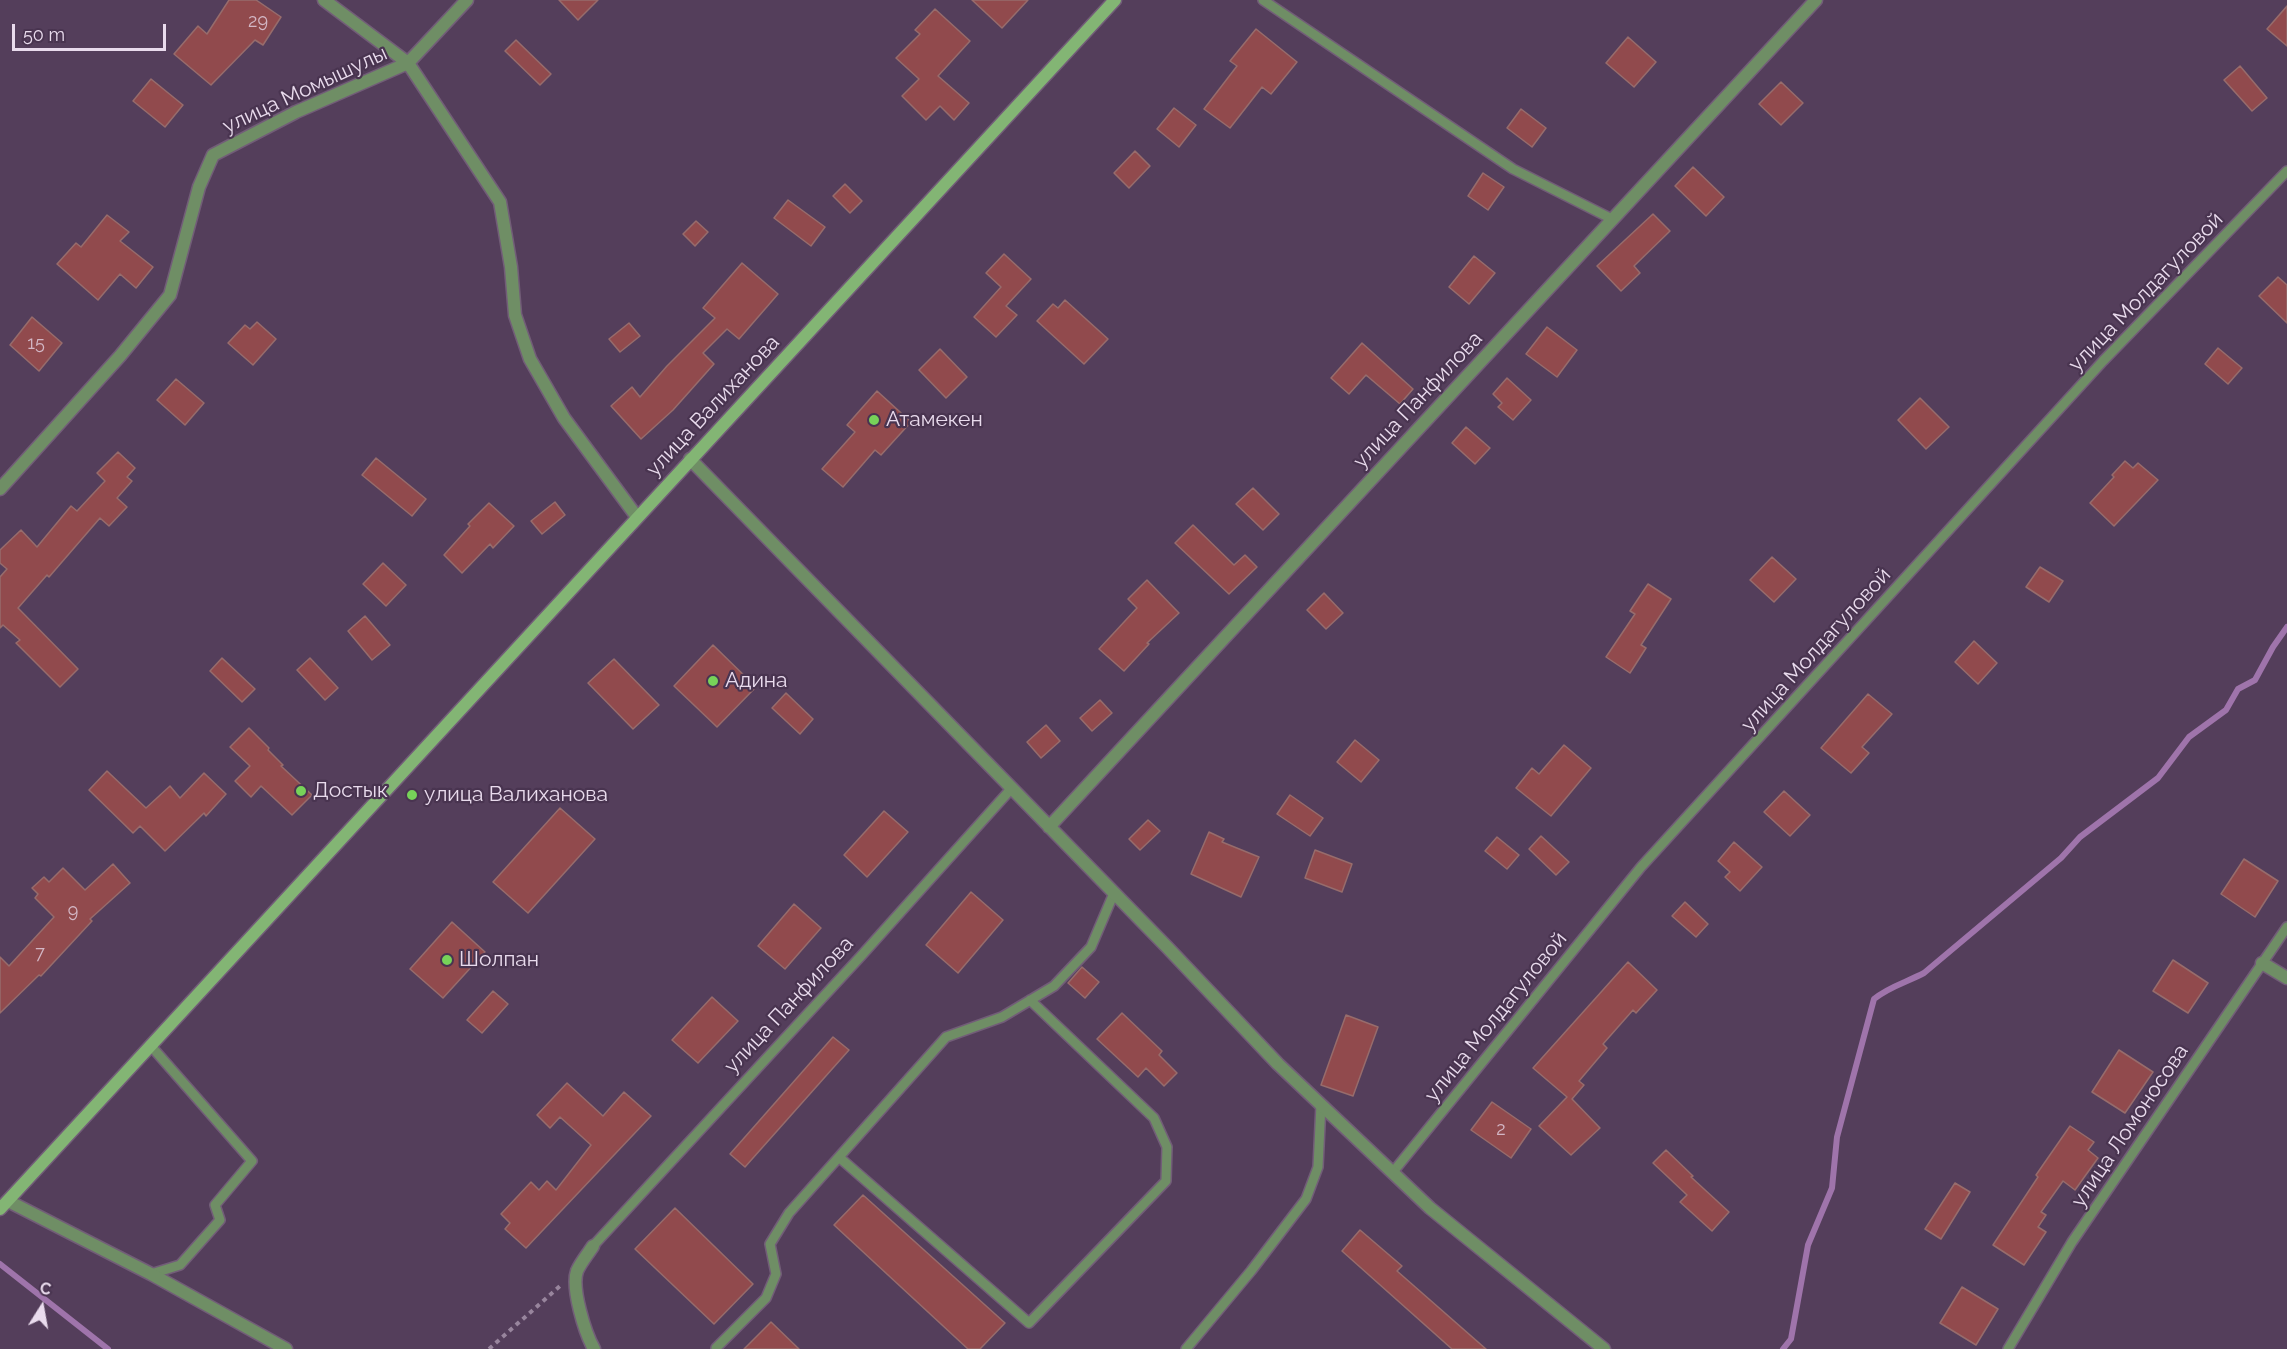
<!DOCTYPE html>
<meta charset="utf-8">
<style>
body{margin:0}
#map{position:relative;width:2287px;height:1349px;overflow:hidden;background:#543e5b;font-family:Raleway,sans-serif}
canvas{display:block}
.north{position:absolute;left:12px;top:1277px;width:60px;height:60px;-webkit-text-stroke:4px #493450;paint-order:stroke;rotate:11deg;font-size:16px;font-weight:700;line-height:24px;text-align:center;color:#e9dbed}
.north::after{content:'';display:block;margin:auto;width:21px;height:27px;background:#e9dbed;clip-path:polygon(50% 0,100% 100%,50% 72%,0 100%)}
.scale{position:absolute;left:12px;top:24px;width:154px;height:27px;box-sizing:border-box;border:3px solid #e9dbed;border-top:0;padding-left:8px;font-size:18px;line-height:21px;white-space:nowrap;color:#e9dbed;-webkit-text-stroke:4px #493450;paint-order:stroke}
</style>
<div id="map">
<canvas width="2287" height="1349"></canvas>
<div class="north">С</div>
<div class="scale">50 m</div>
</div>
<script>
const g = document.querySelector('canvas').getContext('2d');
g.lineJoin = 'round';
function strokePath(path, color, width, dash) { g.strokeStyle = color; g.lineWidth = width; g.lineCap = dash ? 'butt' : 'round'; g.setLineDash(dash || []); g.stroke(path); }
function fillPath(path, color) { g.fillStyle = color; g.fill(path, 'evenodd'); }
function label(font, color, halo, rows, align = 'center') {
  g.font = font + ' Raleway,sans-serif'; g.lineWidth = 4.5; g.setLineDash([]); g.textBaseline = 'middle'; g.strokeStyle = halo; g.fillStyle = color; for (const [text, x, y, turn = 0] of rows) {
    g.save(); g.translate(x, y); g.rotate((+turn || 0) * Math.PI / 180); g.textAlign = isNaN(turn) ? turn : align; if (halo) g.strokeText(text, 0, 0); g.fillText(text, 0, 0); g.restore();
  }
}
const stream = new Path2D(`
 M0,1264L108,1349
 M1783,1349L1791,1339L1808,1245L1832,1188L1837,1137L1874,999C1888,987 1907,982 1924,973L2061,858L2080,837L2158,778L2189,737L2226,710L2238,689L2255,680L2273,647L2287,627`);
const building = new Path2D(`
 M229,0H256L281,17L263,45L255,40L211,85L174,54L198,26L207,34Z
 M559,0H598L578,20Z
 M972,0H1028L1002,28Z
 M2287,6V46L2267,29Z
 M935,9L970,41L938,76L969,103L954,120L940,106L926,120L902,96L919,79L896,58L920,34L915,30Z
 M1256,29L1297,62L1271,94L1262,87L1230,128L1204,109L1237,66L1230,61Z
 M1628,37L1656,62L1634,87L1606,63Z
 M516,40L551,74L540,85L505,51Z
 M2240,66L2267,98L2252,111L2224,80Z
 M151,79L183,105L165,127L133,101Z
 M1781,82L1803,103L1781,125L1759,104Z
 M1174,108L1196,125L1179,147L1157,129Z
 M1521,109L1546,128L1532,147L1507,128Z
 M1135,151L1150,166L1129,188L1114,173Z
 M1693,167L1724,197L1706,216L1675,186Z
 M1483,173L1504,187L1488,210L1468,196Z
 M845,184L862,201L850,213L833,196Z
 M788,200L825,227L811,246L774,218Z
 M1653,214L1670,231L1634,266L1640,273L1621,291L1597,266Z
 M107,215L129,232L120,241L153,267L136,288L120,274L98,300L57,264L76,243L81,247Z
 M696,221L708,232L695,246L683,234Z
 M1004,254L1031,279L1006,306L1017,315L996,337L974,317L1001,287L986,273Z
 M1474,256L1495,273L1469,304L1449,287Z
 M742,263L778,294L739,339L727,329L703,353L714,364L673,410L641,439L611,406L632,387L640,397L667,366L715,318L703,308Z
 M2278,277L2287,285V323L2259,296Z
 M1065,300L1108,339L1084,364L1037,321L1053,304L1058,308Z
 M32,317L62,343L39,371L10,345Z
 M257,322L276,339L253,365L228,343L245,325L250,329Z
 M629,323L640,336L620,352L609,339Z
 M1547,327L1577,350L1557,377L1526,354Z
 M1362,343L1413,389L1400,404L1366,375L1349,394L1331,378Z
 M2218,348L2242,368L2228,384L2205,364Z
 M940,349L967,377L946,398L919,370Z
 M1507,378L1531,400L1513,420L1498,407L1502,403L1493,394Z
 M176,379L204,403L185,425L157,400Z
 M877,391L911,422L881,455L875,450L843,487L822,469L855,432L847,425Z
 M1920,398L1949,427L1926,449L1898,420Z
 M1466,427L1490,448L1475,464L1452,443Z
 M118,452L135,468L127,477L132,481L117,498L127,507L109,526L100,518L49,577L47,575L18,608L78,669L60,687L16,643L20,640L3,625L0,628V577L7,569L0,563V550L21,530L37,547L71,506L77,511L105,481L97,473Z
 M376,458L426,499L412,516L362,475Z
 M2125,461L2133,468L2138,463L2158,480L2114,526L2090,503L2114,477L2112,475Z
 M1253,488L1279,514L1263,530L1236,504Z
 M555,502L565,515L542,534L531,521Z
 M489,503L514,526L493,548L490,544L462,573L444,555L470,526L468,524Z
 M1193,525L1234,565L1245,555L1257,567L1229,594L1175,543Z
 M1772,557L1796,579L1774,602L1750,580Z
 M383,563L406,585L386,606L363,584Z
 M2040,567L2063,581L2049,602L2026,587Z
 M1147,580L1179,613L1147,643L1149,644L1124,671L1099,649L1137,608L1128,599Z
 M1648,584L1671,599L1641,645L1646,648L1630,673L1606,657L1635,614L1630,611Z
 M1324,593L1343,613L1326,629L1307,610Z
 M365,616L390,645L372,660L348,631Z
 M1974,641L1997,663L1978,684L1955,662Z
 M713,645L756,687L717,727L674,686Z
 M222,658L255,689L242,702L210,671Z
 M310,658L338,688L325,700L297,670Z
 M614,659L659,705L633,729L588,683Z
 M786,693L813,719L800,734L772,708Z
 M1868,694L1892,714L1862,747L1869,753L1851,773L1821,748Z
 M1100,700L1112,713L1092,731L1080,718Z
 M1046,725L1060,741L1041,758L1027,742Z
 M249,728L269,748L268,750L283,765L281,766L312,795L292,815L261,786L251,797L235,781L250,766L230,747Z
 M1355,740L1379,760L1361,782L1337,762Z
 M1564,745L1591,768L1551,816L1516,788L1532,768L1539,774Z
 M107,771L146,808L170,786L180,798L204,773L226,794L206,816L204,813L165,851L140,826L133,833L89,790Z
 M1784,791L1810,815L1790,836L1764,812Z
 M1290,795L1323,818L1310,836L1277,814Z
 M560,808L595,839L528,913L493,882Z
 M884,811L908,832L867,877L844,855Z
 M1148,820L1160,831L1140,850L1129,839Z
 M1209,832L1224,839L1222,842L1259,857L1241,897L1191,874Z
 M1541,836L1569,862L1556,875L1529,849Z
 M1497,837L1519,855L1507,869L1485,851Z
 M1734,842L1762,867L1740,891L1725,877L1730,872L1718,861Z
 M1315,850L1352,864L1342,892L1305,878Z
 M2244,859L2278,881L2255,917L2221,894Z
 M113,864L130,883L90,919L92,921L41,976L39,975L0,1013V957L9,966L54,917L35,898L38,894L32,888L44,877L49,882L63,868L85,890Z
 M971,892L1003,920L958,973L926,945Z
 M1685,902L1708,924L1696,937L1672,916Z
 M794,904L821,928L785,969L758,946Z
 M452,922L485,952L443,998L410,969Z
 M2173,960L2208,983L2188,1013L2153,991Z
 M1628,962L1657,990L1636,1013L1633,1010L1603,1044L1607,1048L1579,1081L1584,1085L1572,1099L1600,1128L1571,1155L1539,1126L1567,1097L1533,1068Z
 M1082,967L1099,982L1085,998L1068,983Z
 M493,991L508,1004L482,1033L467,1020Z
 M712,997L738,1021L698,1063L672,1040Z
 M1122,1013L1162,1051L1159,1055L1177,1073L1164,1086L1146,1068L1138,1077L1097,1039Z
 M1346,1015L1378,1027L1353,1096L1321,1085Z
 M833,1037L849,1050L745,1167L730,1154Z
 M2119,1050L2153,1072L2125,1113L2092,1092Z
 M567,1083L603,1116L624,1092L651,1116L526,1248L505,1229L510,1223L501,1214L531,1182L539,1190L547,1181L556,1190L591,1145L560,1117L550,1128L537,1115Z
 M1492,1102L1531,1129L1511,1158L1471,1130Z
 M2070,1126L2094,1142L2088,1150L2098,1158L2075,1190L2063,1181L2041,1212L2046,1215L2038,1227L2046,1232L2024,1265L1993,1245L2038,1177L2036,1175Z
 M1666,1150L1693,1176L1691,1177L1729,1212L1712,1231L1680,1202L1687,1195L1653,1163Z
 M1955,1183L1970,1192L1941,1239L1925,1229Z
 M863,1195L1005,1323L980,1349H968L834,1225Z
 M675,1208L753,1284L714,1324L635,1249Z
 M1360,1230L1402,1266L1397,1271L1486,1349H1452L1342,1251Z
 M1962,1287L1998,1309L1976,1345L1940,1323Z
 M771,1322L799,1349H744Z`);
const path = new Path2D(`
 M489,1349L560,1286`);
const lane = new Path2D(`
 M1263,0L1513,169L1612,219
 M151,1046L252,1161L215,1205L220,1220L180,1265L151,1274
 M840,1158L1029,1323L1166,1181L1167,1147L1154,1118L1030,1000
 M1393,1172L1641,867L2103,361L2287,171
 M593,1246L861,956L1011,789
 M716,1348L766,1298L776,1274L770,1244L789,1213L946,1037L1002,1017L1054,986L1091,947L1114,893
 M1186,1349L1251,1271L1306,1199L1318,1167L1321,1104
 M2008,1349L2072,1242L2287,927`);
const street = new Path2D(`
 M324,0L408,63L500,202L511,267L515,315L530,359L564,418L637,517
 M690,459L1167,947L1278,1064L1430,1208L1604,1349
 M0,489L120,356L170,295L199,187L213,155L296,112L408,63L467,0
 M1049,827L1816,0
 M2262,963L2287,978
 M8,1201L151,1274L286,1349
 M593,1246C588,1254 581,1262 577,1271C571,1288 585,1333 594,1349`);
const secondary = new Path2D(`
 M0,1209L1115,0`);
const markers = [
 [874,420,6,"#77d259"],
 [713,681,6,"#77d259"],
 [301,791,6,"#77d259"],
 [412,795,6,"#77d259"],
 [447,960,6,"#77d259"]
];
const numberNames = [
 ["29",258,22],
 ["15",36,344],
 ["9",73,912],
 ["7",40,954],
 ["2",1501,1130]
];
const streetNames = [
 ["улица Момышулы",305,90,-25],
 ["улица Молдагуловой",2146,292,-46],
 ["улица Панфилова",1418,400,-47],
 ["улица Валиханова",713,406,-47],
 ["улица Молдагуловой",1816,650,-48],
 ["улица Панфилова",789,1005,-47],
 ["улица Молдагуловой",1496,1017,-51],
 ["улица Ломоносова",2130,1126,-56]
];
const poiNames = [
 ["Атамекен",886,420],
 ["Адина",725,681],
 ["Достык",313,791],
 ["улица Валиханова",424,795],
 ["Шолпан",459,960]
];
strokePath(stream, '#9f74ab', 6);
fillPath(building, '#914a4d');
strokePath(building, '#976c6c', 1.5);
strokePath(lane, '#725d78', 12);
strokePath(street, '#725d78', 15);
strokePath(secondary, '#725d78', 15);
strokePath(path, '#98859d', 4, [4.5, 4.5]);
strokePath(lane, '#6f8e65', 9);
strokePath(street, '#6f8e65', 12);
strokePath(secondary, '#83b574', 12);
for (const [x, y, r, color] of markers) { const dot = new Path2D(); dot.arc(x, y, r, 0, 2 * Math.PI); g.fillStyle = color; g.fill(dot); strokePath(dot, '#493450', 2); }
label('18px', '#d3b7c5', null, numberNames);
label('21px', '#e9dbed', '#493450', streetNames);
label('21px', '#e9dbed', '#493450', poiNames, 'left');
</script>
